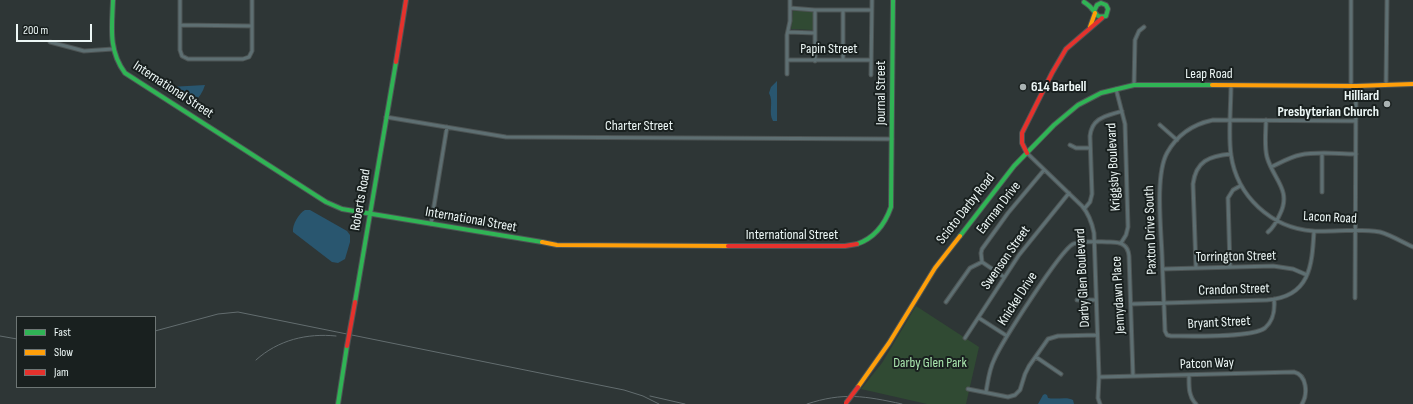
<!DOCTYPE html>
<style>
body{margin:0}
#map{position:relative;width:1413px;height:404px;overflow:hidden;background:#2e3636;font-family:"Sofia Sans Condensed",sans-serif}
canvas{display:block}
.legend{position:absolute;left:16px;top:316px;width:140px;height:72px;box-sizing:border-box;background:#19201f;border:1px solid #6e7675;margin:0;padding:5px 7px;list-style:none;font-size:12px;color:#edf7f6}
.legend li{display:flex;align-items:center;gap:8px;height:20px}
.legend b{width:20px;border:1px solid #6e7675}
.scale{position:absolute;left:16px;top:24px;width:76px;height:18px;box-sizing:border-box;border:2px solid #edf7f6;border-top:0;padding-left:5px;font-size:12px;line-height:14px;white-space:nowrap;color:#edf7f6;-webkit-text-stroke:3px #19201f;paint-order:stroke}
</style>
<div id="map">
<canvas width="1413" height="404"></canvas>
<ul class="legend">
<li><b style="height:5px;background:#30b455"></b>Fast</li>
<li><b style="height:5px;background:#ff9f0a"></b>Slow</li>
<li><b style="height:5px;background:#e5322d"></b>Jam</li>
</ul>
<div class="scale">200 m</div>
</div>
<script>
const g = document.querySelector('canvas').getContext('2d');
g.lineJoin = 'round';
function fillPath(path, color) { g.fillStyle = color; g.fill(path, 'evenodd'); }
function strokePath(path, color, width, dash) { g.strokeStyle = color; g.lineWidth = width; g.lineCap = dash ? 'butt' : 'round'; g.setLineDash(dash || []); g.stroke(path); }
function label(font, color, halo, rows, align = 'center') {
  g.font = font + ' "Sofia Sans Condensed",sans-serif'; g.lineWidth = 4; g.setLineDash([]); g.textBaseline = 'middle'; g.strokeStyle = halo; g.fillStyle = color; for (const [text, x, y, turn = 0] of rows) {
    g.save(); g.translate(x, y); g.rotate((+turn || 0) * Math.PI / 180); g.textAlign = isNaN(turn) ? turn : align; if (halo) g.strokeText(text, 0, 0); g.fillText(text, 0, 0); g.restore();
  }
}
const green = new Path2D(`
 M812,10L813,12V30L791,29L793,11Z
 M916,306L979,347L966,404H927L861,389L882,363Z`);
const water = new Path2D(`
 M777,81V121H773C768,113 774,102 769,93L771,87Z
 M205,85C203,92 199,98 193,103L172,89L170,87Z
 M305,210H310L347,231L350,235V242L345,259L338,263L332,262L293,232C292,225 299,213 305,210Z
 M1045,394L1047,395L1048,398C1056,400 1067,396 1073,400L1074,404H1038L1043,395Z`);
const street = new Path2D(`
 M180,0V50L182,56L188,59H243L249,57L252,51V0
 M790,8L815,10H871
 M843,10V60
 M180,25L252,26
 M788,32L815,33
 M50,42L84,51L113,49
 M787,60H871
 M815,61V10
 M787,74V35L790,21V0
 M871,75L872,0
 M1134,85L1135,40L1139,31L1144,27
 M1231,85C1231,107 1228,134 1231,155C1237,196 1271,228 1313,231C1335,232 1358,228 1380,232C1391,235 1402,242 1413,247
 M1386,85L1387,0
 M1351,86V0
 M1116,89L1125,124L1128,227L1126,235L1121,243
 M386,117L506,137L892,139
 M1266,120C1266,132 1264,146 1267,157C1273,179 1292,190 1280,214C1277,221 1274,227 1268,232
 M1160,125L1177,140
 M1070,145L1076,148H1090
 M1027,153L1082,206C1089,214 1092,223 1094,233L1099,377L1098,398L1100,404
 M1271,167C1280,163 1290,157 1300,155C1318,151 1338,154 1356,154
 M1322,192V154
 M1085,208L1090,202L1092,194L1090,136C1092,117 1107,116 1122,111
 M431,224L447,127
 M1230,267L1228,198L1233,190L1240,186
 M1196,268L1193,184C1196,161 1209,156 1231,154
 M1163,269L1273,266L1293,269L1307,275
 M1004,277L982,262L981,253L982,249L1008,213L1044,170
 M1355,298L1356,86
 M1274,299C1275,310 1274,320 1265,328C1252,338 1190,336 1171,336L1167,335L1165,331C1164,306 1163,281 1162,255C1161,229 1155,175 1167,153C1177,135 1194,124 1213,120L1356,121
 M1077,300H1096
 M946,302L970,268L982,262
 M1131,304L1267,300C1310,297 1312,266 1314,231
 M979,318L1007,336
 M965,338L1019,255L1069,193
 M1036,357L1061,374
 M1189,375C1189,385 1188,396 1196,404
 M1099,377L1294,372C1307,375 1308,394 1302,404
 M968,389L1008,397L1015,395L1020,390L1025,374L1029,366L1048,339L1058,336L1097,335
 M986,392C988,381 989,370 994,360C1001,343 1060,251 1073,244C1082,240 1100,242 1110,242C1120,242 1128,244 1129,256L1133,376`);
const fast = new Path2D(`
 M113,0C112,27 108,50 125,73L326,202L342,209L542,242
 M1084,2C1087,4 1090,6 1092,9C1098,15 1096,18 1106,16L1108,9L1106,5L1101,3L1097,5L1094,11
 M960,236L1014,166L1054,125L1078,105L1101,93L1134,85H1212
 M857,244C875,238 885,224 891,207L893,0
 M355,302L396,62
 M338,404L347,346`);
const slow = new Path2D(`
 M1090,27L1095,13
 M1212,85L1356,86L1413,84
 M542,242L557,245L728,246
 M858,387L889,343L935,268L960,236`);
const jam = new Path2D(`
 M396,62L406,0
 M1027,153L1022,143V133L1052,73L1066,49L1102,18
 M728,246H845L857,244`);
const rail = new Path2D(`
 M155,331L218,314L238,312L624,390L643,396L659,404
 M0,336L17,339
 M256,360C278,340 307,333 336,336
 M650,396L685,404
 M807,404C843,392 865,396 902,404`);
const jamBridge = new Path2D(`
 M347,346L355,302
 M846,403L858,387`);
const markers = [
 [1023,87,4,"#aab3b3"],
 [1387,104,4,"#aab3b3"]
];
const streetNames = [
 ["Papin Street",829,49],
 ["Leap Road",1209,74],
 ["International Street",173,90,33],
 ["Journal Street",881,93,-90],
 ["Charter Street",639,126],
 ["Kriggsby Boulevard",1114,167,-93],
 ["Roberts Road",361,200,-80],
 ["Earman Drive",999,208,-52],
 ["Scioto Darby Road",966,209,-52],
 ["Lacon Road",1330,218,3],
 ["International Street",471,220,10],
 ["Paxton Drive South",1151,230,-92],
 ["International Street",792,235],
 ["Torrington Street",1236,257,-1],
 ["Swenson Street",1006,258,-55],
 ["Darby Glen Boulevard",1083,278,-93],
 ["Crandon Street",1234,290,-2],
 ["Jennydawn Place",1119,295,-93],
 ["Knickel Drive",1018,299,-57],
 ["Bryant Street",1219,323,-3],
 ["Patcon Way",1207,364,-2]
];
const poiNames = [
 ["614 Barbell",1031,87],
 ["Hilliard",1379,96,"right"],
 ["Presbyterian Church",1379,112,"right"]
];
const parkNames = [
 ["Darby Glen Park",930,363]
];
fillPath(green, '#304a33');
fillPath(water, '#29566f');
strokePath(street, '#4d5454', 5);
strokePath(fast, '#4d5454', 6);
strokePath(slow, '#4d5454', 6);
strokePath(jam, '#4d5454', 6);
strokePath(street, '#5e6f72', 3);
strokePath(fast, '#30b455', 4);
strokePath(slow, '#ff9f0a', 4);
strokePath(jam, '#e5322d', 4);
strokePath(rail, '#636d6f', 1);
strokePath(jamBridge, '#4d5454', 6, []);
strokePath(jamBridge, '#e5322d', 4);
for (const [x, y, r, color] of markers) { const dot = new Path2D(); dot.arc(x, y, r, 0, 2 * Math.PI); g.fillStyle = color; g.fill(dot); strokePath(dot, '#19201f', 1.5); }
label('14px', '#edf7f6', '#19201f', streetNames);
label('bold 14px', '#edf7f6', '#19201f', poiNames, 'left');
label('14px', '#aae7af', '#19201f', parkNames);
</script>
